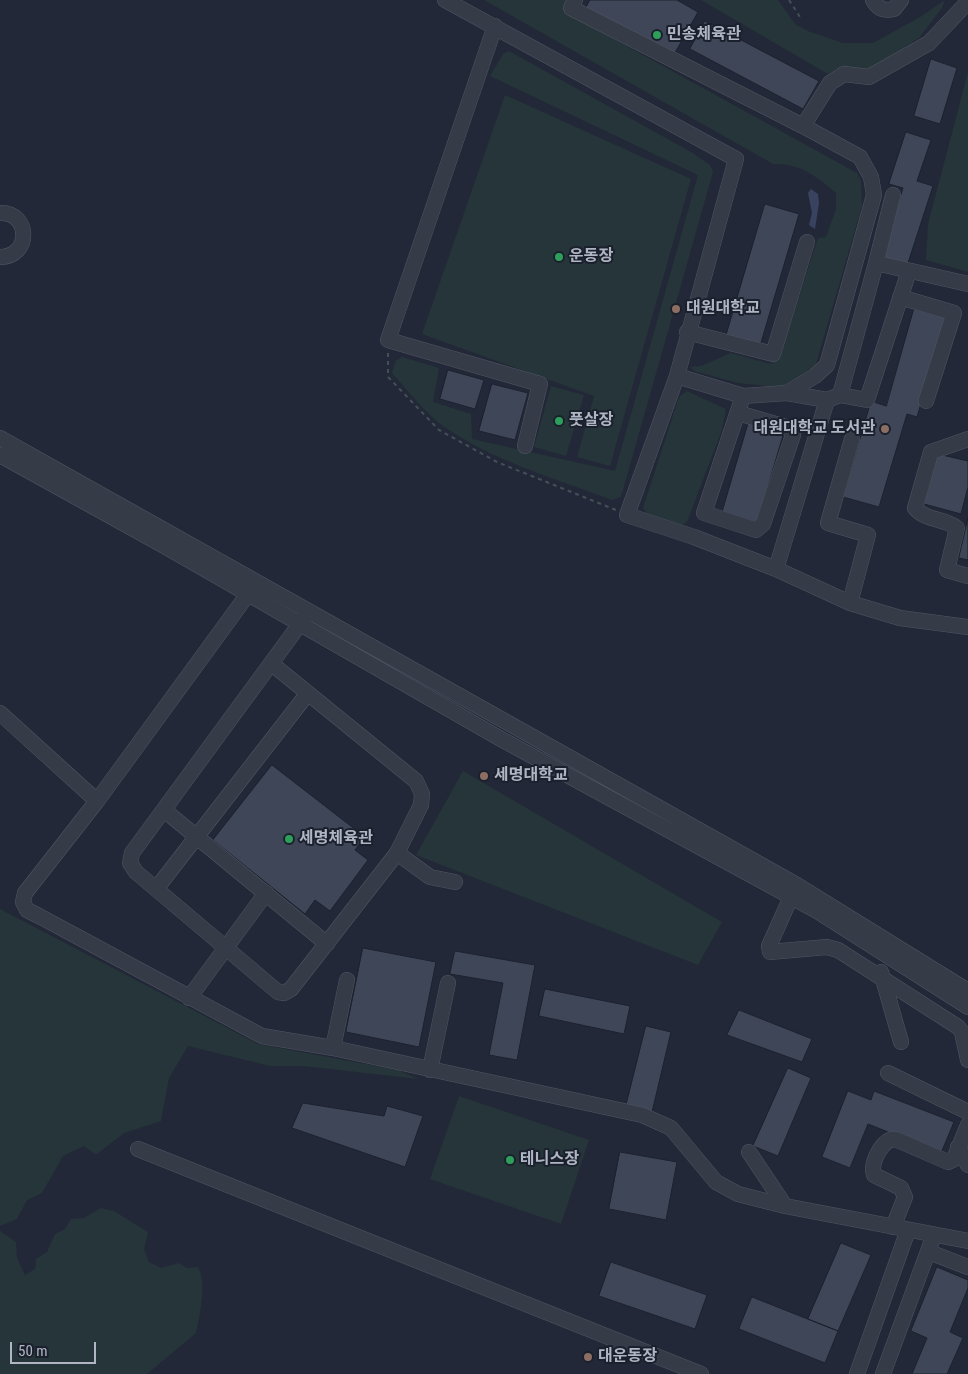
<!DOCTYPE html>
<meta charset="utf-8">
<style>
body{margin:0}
#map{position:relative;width:968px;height:1374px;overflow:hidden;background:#222837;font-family:"Roboto Condensed",sans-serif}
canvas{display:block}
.scale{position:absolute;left:10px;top:1342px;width:86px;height:22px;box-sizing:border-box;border:2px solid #b0b5c4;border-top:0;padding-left:6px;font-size:15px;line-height:18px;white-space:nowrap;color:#b0b5c4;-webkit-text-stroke:4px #1b202d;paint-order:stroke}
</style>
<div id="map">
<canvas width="968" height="1374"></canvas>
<div class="scale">50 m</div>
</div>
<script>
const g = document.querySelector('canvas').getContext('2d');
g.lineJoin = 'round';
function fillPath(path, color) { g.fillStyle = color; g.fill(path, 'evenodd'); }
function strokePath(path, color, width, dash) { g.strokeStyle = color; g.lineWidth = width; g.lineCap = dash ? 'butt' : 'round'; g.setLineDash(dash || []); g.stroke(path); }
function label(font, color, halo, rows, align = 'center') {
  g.font = font + ' "Roboto Condensed","Noto Sans KR",sans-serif'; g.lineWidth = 4; g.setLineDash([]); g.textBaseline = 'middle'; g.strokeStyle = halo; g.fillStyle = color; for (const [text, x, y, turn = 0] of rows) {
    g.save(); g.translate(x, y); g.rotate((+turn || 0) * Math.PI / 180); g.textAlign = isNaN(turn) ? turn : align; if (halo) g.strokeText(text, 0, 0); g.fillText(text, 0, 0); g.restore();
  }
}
const green = new Path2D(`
 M484,0H569L565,12L857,173L861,180L862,206L816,364L787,388L738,383L694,371L690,367L701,366L731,353L771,364L781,351L818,238L826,237L836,209V193C816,176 800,163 773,164Z
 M701,0H778L795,24L808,31L843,43H873L920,17L945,0L942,8L919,38L870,69L838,68L828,74Z
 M509,51L691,152L710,165L713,172L621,497L612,500C556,479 493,461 443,426C424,412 408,391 392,373L396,360L402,357L439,368L433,402L471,414L472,439L615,471L698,175L490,76L503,54Z
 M968,72V272L926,260L928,224Z
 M505,95L691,179L610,466L577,457L594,396L422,334Z
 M551,386L584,395L566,456L534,447Z
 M687,391L726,409L722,430L687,522L681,526L650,517L643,508L679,397Z
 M463,771L722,922L698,965L416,855Z
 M0,909L258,1044L398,1070L418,1079L303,1066H270L188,1046L169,1078L161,1121L124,1133L96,1155L84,1146L63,1156L42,1193L27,1200L17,1219L0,1226Z
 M459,1096L589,1140L561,1224L430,1179Z
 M101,1208L114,1211L148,1232L144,1249L149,1262L161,1268L179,1263L187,1268L198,1267C207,1285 200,1313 196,1333L147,1374H0V1231L16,1242L17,1258L25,1275L35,1269L36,1259L47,1252L55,1234L65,1229L71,1219L84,1218Z`);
const water = new Path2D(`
 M811,189L818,194L819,203L815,229L809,225L812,213L808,193Z`);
const building = new Path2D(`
 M590,0H677L698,12L672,58L585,10Z
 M705,21L819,81L803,109L690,49Z
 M931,59L957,68L940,124L914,116Z
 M906,132L931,140L917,181L933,186L907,266L881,258L903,188L889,184Z
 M765,204L799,214L760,346L726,336Z
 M914,309L946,318L917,417L907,414L879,507L843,497L871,401L886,406Z
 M448,370L484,380L475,409L440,399Z
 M492,384L528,393L515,440L479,431Z
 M749,421L784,432L757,523L722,513Z
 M938,454L968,461V487L961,514L924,504Z
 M968,518V560L959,558Z
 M272,765L365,837L355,850L368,860L330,911L315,900L305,914L213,840Z
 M363,948L436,962L419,1047L346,1032Z
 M455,951L535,965L517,1060L489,1055L503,983L450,974Z
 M545,989L630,1006L624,1034L539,1016Z
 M739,1010L812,1039L802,1062L727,1035Z
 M646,1026L671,1032L652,1112L626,1106Z
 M788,1068L811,1078L778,1156L753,1146Z
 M848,1091L871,1100L874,1091L954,1122L941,1153L868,1124L850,1168L822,1157Z
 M303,1103L384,1116L387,1106L423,1116L405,1167L292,1128Z
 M620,1152L677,1162L666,1220L609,1209Z
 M841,1243L871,1255L838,1331L808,1319Z
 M611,1262L707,1295L695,1329L599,1296Z
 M937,1267L968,1280V1288L950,1332L963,1338L947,1374H912L927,1338L911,1331Z
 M752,1297L838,1331L825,1363L739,1329Z`);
const path = new Path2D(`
 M789,0L800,17
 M388,353V377L439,430L497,462L616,510`);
const minor = new Path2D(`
 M445,0L736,159L677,376L627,515L694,537L776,569L850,603L900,618L968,627
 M575,0L571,8L803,126L860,157L871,177L874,195L827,365L815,376L787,393
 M873,0C878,9 885,11 894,9L901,0
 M495,26L388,340L540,384L525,446
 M803,126L830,83L844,74L869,77L929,43L964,6L968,5
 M0,213C31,212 31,257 0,257
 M876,263L893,195
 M900,297L954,313L926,401
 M687,332L773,354L807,242
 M677,376L743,396L787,393L827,400L840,395L867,400L909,271
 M840,395L876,263L968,284
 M738,413L789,428L793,435L763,524L756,530L704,513L743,396
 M0,438L797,885L968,991
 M968,439L931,452L915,508C926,521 944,518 957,528L947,570L968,576
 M0,455L166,547L501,739L817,911L968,1007
 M776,569L827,400
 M850,603L868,535L828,523L852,439
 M272,664L416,781L422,794L421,805L397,853L291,989L284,993L278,992L136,872L130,863L132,853L305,617
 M0,713L97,801L25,893L23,902L27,910L39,916L262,1036L333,1048L642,1115L671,1128L716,1182L738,1194L785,1206L968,1241
 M97,801L248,594
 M164,810L327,944
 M397,853L430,877L455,882
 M795,888L769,946L770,952L827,947L838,950L958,1027L962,1032L968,1060
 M156,889L308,693
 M881,972L901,1042
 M189,998L266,893
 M333,1048L347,980
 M430,1070L448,983
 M888,1073L968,1112
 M958,1147L968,1165
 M138,1149L701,1374
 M749,1152L785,1206
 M893,1227L905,1197L901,1188L874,1175C870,1163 882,1139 895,1139L948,1162L954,1159L968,1125
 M929,1252L968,1267
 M857,1374L908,1230
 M883,1374L934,1235`);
const markers = [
 [657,35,5,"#2e9e5b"],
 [559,257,5,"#2e9e5b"],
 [676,309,5,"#8d6e63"],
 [559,421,5,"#2e9e5b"],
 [885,429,5,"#8d6e63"],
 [484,776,5,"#8d6e63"],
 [289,839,5,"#2e9e5b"],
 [510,1160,5,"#2e9e5b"],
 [588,1357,5,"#8d6e63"]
];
const poiNames = [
 ["민송체육관",667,35],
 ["운동장",569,257],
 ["대원대학교",686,309],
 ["풋살장",569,421],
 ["대원대학교 도서관",875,429,"right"],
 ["세명대학교",494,776],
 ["세명체육관",299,839],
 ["테니스장",520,1160],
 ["대운동장",598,1357]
];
fillPath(green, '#253539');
fillPath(water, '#394360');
fillPath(building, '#3f4657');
strokePath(building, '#1d222f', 1);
strokePath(minor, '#505563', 16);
strokePath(path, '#425056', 2, [4, 4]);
strokePath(minor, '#363b48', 15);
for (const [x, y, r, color] of markers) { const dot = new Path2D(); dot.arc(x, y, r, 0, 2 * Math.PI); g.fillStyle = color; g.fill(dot); strokePath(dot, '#1b202d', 2); }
label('bold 16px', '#b0b5c4', '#1b202d', poiNames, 'left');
</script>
